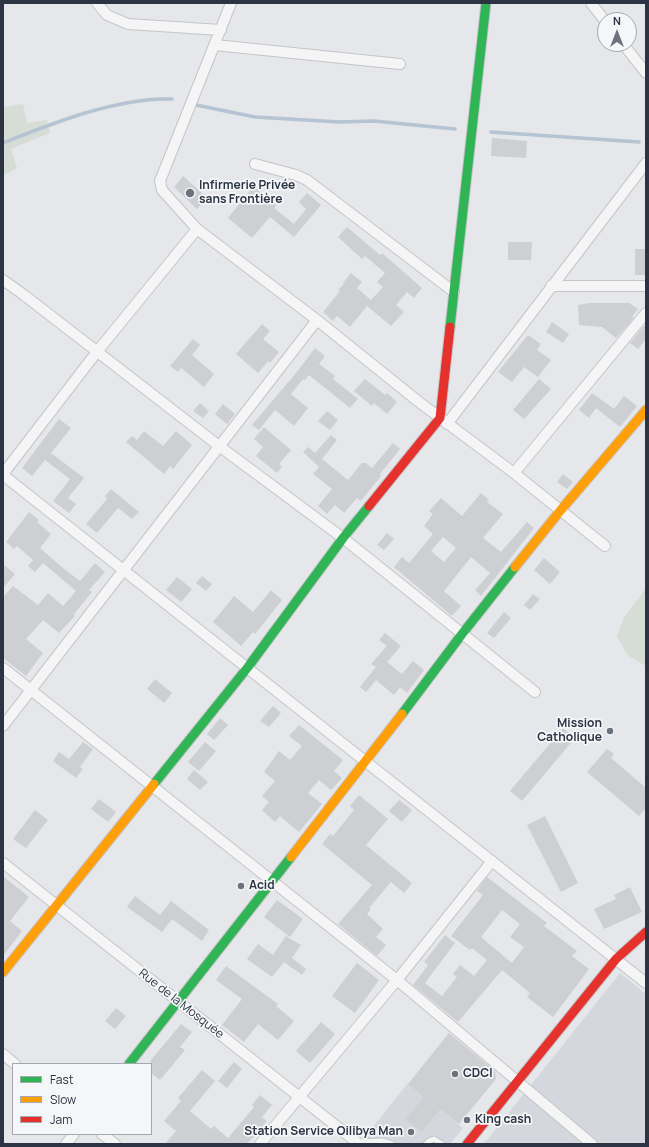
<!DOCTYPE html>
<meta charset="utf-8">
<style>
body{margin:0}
#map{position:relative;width:649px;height:1147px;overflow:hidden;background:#e5e7ea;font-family:Manrope,sans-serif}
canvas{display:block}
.frame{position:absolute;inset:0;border:4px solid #2c3443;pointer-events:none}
.legend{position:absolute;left:12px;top:1063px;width:140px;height:72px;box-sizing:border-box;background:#f4f6f8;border:1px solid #a4a8b0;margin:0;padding:5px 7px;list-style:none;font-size:12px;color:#2c3443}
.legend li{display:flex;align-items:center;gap:8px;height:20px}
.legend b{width:20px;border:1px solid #a4a8b0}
.north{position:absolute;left:597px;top:12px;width:40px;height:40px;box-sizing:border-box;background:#f4f6f8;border:1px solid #a4a8b0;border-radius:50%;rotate:0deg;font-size:11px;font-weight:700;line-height:16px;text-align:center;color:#2c3443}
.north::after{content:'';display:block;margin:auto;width:14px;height:18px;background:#6d737d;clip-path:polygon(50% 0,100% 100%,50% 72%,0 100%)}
</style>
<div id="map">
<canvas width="649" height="1147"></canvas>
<div class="frame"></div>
<ul class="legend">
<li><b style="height:5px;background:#30b455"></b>Fast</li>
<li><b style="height:5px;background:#ff9f0a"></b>Slow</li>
<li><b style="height:5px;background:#e5322d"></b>Jam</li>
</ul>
<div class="north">N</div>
</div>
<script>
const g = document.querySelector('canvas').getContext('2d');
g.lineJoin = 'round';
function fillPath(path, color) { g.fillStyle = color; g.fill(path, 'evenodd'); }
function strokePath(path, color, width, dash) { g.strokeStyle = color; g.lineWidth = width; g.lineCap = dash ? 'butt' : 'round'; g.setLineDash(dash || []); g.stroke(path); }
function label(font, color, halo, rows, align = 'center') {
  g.font = font + ' Manrope,sans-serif'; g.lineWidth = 3.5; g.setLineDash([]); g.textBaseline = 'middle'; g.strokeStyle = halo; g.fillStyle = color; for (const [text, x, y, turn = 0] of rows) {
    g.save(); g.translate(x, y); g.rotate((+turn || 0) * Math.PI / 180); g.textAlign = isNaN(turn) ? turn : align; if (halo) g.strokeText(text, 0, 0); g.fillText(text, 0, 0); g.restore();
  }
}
const built = new Path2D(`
 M620,973L646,994V1144H484Z
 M408,1083L463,1128L450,1144H376L366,1136Z`);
const green = new Path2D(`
 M23,104L27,123L47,120L50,133L11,149L17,168L3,176V107Z
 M646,588V666L627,655L617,636L624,618Z`);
const stream = new Path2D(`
 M196,105L255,117L339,122L374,121L455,129
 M491,132L639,142
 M3,143C53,123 118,97 172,99`);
const building = new Path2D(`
 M492,138L527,141L526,158L491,156Z
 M183,176L207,198L197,209L174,187Z
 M254,186L276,205L274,208L294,224L306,209L299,202L307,193L321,205L294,237L270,217L252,238L228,218Z
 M347,227L380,255L382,253L422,288L414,298L407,292L396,305L404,312L391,326L367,306L350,327L337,316L333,321L323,312L340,291L338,290L344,284L343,283L351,273L362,282L357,288L371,300L383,287L377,282L385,273L365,256L362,259L338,237Z
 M508,242H532L531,260H508Z
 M635,249H646V275H635Z
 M590,303H629L638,309L632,317L634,318L616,338L602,327L579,325L578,305Z
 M552,322L569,334L563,343L546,332Z
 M262,324L270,331L263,339L279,352L270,363L268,361L258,373L236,354Z
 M644,326L646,327V339L638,349L630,343Z
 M528,335L541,344L537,350L551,360L538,377L524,367L512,382L498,372Z
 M193,339L200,345L192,355L214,374L204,387L181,368L178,372L170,366Z
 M315,348L325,356L319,364L335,376L333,379L358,399L350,408L309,375L305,380L303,379L291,394L308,408L294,426L275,410L259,430L252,425L296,373Z
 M365,379L385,395L387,393L397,402L387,414L374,403L372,406L354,391Z
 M539,379L551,389L524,419L513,410Z
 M592,393L614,409L624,396L637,406L620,427L596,408L589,418L579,410Z
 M200,403L209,411L203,418L193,411Z
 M223,404L235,414L227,424L215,414Z
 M327,411L338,420L330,430L318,421Z
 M59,419L71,428L51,453L84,478L68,498L76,504L69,513L53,501L70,479L45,460L32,476L22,468Z
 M264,427L291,450L279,464L282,467L277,473L256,456L263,447L254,439Z
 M144,431L163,446L176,431L192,445L173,469L170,466L164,474L126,442L132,436L137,440Z
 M331,435L337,440L322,459L348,480L362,463H366L372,468L393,443L400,449L380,474L381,476L361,501L357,498L344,513L335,505L327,514L318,506L332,489L313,474L319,467L303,452L308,447L315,453Z
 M563,474L573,482L567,489L557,482Z
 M111,489L139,512L132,519L118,508L97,533L86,524L107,499L105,496Z
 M481,493L489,500L487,502L503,514L483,538L501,552L527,522L534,528L481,596L475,590L490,573L471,557L444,591L461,606L452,616L394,567L402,557L409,563L433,534L424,526L433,514L429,511L441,498L462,516ZM443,537L456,548L444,562L431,551Z
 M29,512L39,520L37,522L51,534L40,548L63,568L80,581L95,563L105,572L89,590L92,592L74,614L75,616L59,633L43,620L26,639L43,653L26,676L3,658V597L13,586L38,605L48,593L63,606L76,591L43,563L35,572L28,566L33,560L17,546L14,549L6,542Z
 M387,533L394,539L384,550L377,545Z
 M544,558L560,572L550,584L534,570Z
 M3,564L15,574L3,588Z
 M202,576L212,584L206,591L196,583Z
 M177,577L192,589L181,602L166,590Z
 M271,590L282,600L255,634L253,632L241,646L213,622L234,596L253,612Z
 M533,594L540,599L530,610L524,605Z
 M504,612L511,618L494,638L487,633Z
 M385,633L401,646L387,662L402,674L413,661L424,670L407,693L400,687L394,695L376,680L366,692L360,687L376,667L371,664L387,646L379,640Z
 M155,679L172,693L164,703L147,689Z
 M273,706L281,713L269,727L260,721Z
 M220,718L228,725L214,740L207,734Z
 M299,725L343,760L334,771L342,778L331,790L319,780L308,793L322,804L299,832L280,816L275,822L262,810L269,802L262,796L275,781L264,772L279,751L290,760L302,746L289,736Z
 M563,728L575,738L522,801L510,791Z
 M83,742L93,749L80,767L83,769L76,778L53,761L59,752L69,759Z
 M205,742L216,751L199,771L188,762Z
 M607,749L614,754L611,758L646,788V808L639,816L587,772Z
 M194,770L208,782L200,790L187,779Z
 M359,795L388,819L366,845L412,883L404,893L391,882L369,908L371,909L367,914L383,929L376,937L386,945L377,956L338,924L372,885L322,844L330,834L333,836L354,810L350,806Z
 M99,799L116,812L108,822L91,809Z
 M399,800L412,810L402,822L389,811Z
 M35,810L48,820L26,848L13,839Z
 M545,816L578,883L561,892L527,825Z
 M3,876L29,897L10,921L22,931L3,956Z
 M487,877L547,923L544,926L577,951L572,956L589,969L553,1017L527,997L530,993L502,970L458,1022L413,985L428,965L424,962L445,935L455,943L425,983L442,996L457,977L453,974L460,965L474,976L487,960L472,948L470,950L451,936L483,895L477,891ZM502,910L520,924L510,937L524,947L512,963L481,937Z
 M630,887L642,912L604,929L594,909L616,899L614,895Z
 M135,896L160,915L171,901L209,930L202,941L172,919L162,932L127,907Z
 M277,900L303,919L290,937L264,917Z
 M286,936L301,945L292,958L306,969L302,975L284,962L272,977L247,959L258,944L273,955Z
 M357,963L379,980L355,1013L332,996Z
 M226,966L278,1004L276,1006L294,1021L278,1040L258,1024L244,1042L222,1025L242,999L216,980Z
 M116,1008L126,1016L115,1029L105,1021Z
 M321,1022L335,1034L310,1063L296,1051Z
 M181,1024L192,1032L180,1047L185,1050L160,1080L151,1073V1060Z
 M449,1033L495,1071L496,1079L459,1124L440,1109L422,1132L406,1119L424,1097L408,1084Z
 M234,1062L242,1069L227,1088L218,1081Z
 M202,1070L215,1081L190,1111L211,1129L214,1126L228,1138L254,1107L252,1105L260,1095L272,1105L262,1117L267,1121L247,1144H165L176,1131L164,1121L181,1101L178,1098Z`);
const lane = new Path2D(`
 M359,1142L382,1141L392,1144
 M426,1144L429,1141L434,1139L442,1144`);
const street = new Path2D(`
 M97,3L107,15L128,24L221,30
 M231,3L160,181L162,190L197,229L317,320L419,402L514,473L605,546
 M591,3L605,21
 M623,44L646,73
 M215,45L400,64
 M255,164L296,175L307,180L454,292
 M3,280L24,295L219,446L343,538L535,692
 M551,286H646
 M447,424L646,163
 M514,473L646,313
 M3,474L96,353L197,229
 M3,475L646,983
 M3,668L397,980L592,1144
 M3,726L317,320
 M3,863L359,1144
 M3,1054L15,1064
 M102,1134L115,1144
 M66,1144L74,1134
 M260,1144L397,980L492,861`);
const fast = new Path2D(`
 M450,327L486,3
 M402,714L462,634L515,567
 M154,784L248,667L343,538L369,506
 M129,1064L291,857`);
const slow = new Path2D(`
 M515,567L560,511L646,410
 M291,857L402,714
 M3,972L154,784`);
const jam = new Path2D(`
 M369,506L440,418L450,327
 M467,1144L616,959L646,932`);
const markers = [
 [190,193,5,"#6d737d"],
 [610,731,4,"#6d737d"],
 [241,886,4,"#6d737d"],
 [455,1074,4,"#6d737d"],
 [467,1120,4,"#6d737d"],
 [411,1132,4,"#6d737d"]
];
const poiNames = [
 ["Infirmerie Privée",199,186],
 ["sans Frontière",199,200],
 ["Mission",602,724,"right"],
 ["Catholique",602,738,"right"],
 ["Acid",249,886],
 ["CDCI",463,1074],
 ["King cash",475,1120],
 ["Station Service Oilibya Man",403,1132,"right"]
];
const streetNames = [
 ["Rue de la Mosquée",181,1004,38]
];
fillPath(built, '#d4d7dd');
fillPath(green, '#d6ddd6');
strokePath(stream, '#b5c3d3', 3.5);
fillPath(building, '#cdcfd2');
strokePath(lane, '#c3c5c8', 7);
strokePath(street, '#c3c5c8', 12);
strokePath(fast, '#c3c5c8', 11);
strokePath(slow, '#c3c5c8', 11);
strokePath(jam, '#c3c5c8', 11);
strokePath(lane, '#f5f5f6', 5);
strokePath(street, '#f5f5f6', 10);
strokePath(fast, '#30b455', 9);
strokePath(slow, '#ff9f0a', 9);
strokePath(jam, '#e5322d', 9);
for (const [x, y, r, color] of markers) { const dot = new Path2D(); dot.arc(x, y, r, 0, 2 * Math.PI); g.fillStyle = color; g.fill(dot); strokePath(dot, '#f4f6f8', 1.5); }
label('bold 12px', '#2c3443', '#f4f6f8', poiNames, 'left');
label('12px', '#2c3443', '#f4f6f8', streetNames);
</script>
